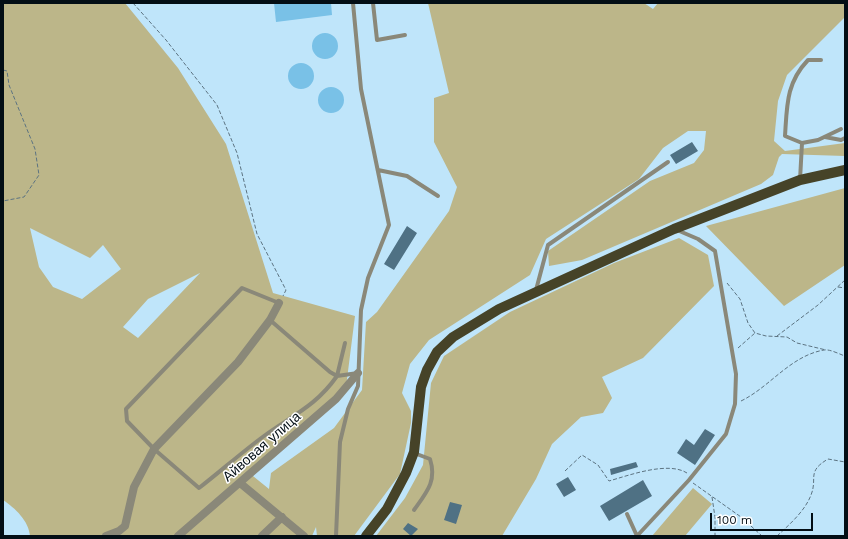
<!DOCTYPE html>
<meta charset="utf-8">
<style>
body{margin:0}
#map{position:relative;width:848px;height:539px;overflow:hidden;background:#bfe5fa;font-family:"Work Sans",sans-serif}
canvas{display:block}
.frame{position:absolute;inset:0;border:4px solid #030e15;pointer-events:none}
.scale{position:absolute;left:710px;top:513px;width:103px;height:18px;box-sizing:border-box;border:2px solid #030e15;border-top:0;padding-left:5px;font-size:12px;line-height:14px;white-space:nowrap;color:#030e15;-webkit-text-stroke:3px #fff;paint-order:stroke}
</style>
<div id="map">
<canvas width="848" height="539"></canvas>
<div class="frame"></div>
<div class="scale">100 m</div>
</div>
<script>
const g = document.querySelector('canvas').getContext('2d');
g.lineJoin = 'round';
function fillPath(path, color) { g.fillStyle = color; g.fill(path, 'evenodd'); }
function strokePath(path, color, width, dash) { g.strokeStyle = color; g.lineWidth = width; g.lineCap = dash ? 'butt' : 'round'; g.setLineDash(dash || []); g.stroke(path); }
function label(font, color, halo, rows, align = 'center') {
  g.font = font + ' "Work Sans",sans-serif'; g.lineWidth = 3; g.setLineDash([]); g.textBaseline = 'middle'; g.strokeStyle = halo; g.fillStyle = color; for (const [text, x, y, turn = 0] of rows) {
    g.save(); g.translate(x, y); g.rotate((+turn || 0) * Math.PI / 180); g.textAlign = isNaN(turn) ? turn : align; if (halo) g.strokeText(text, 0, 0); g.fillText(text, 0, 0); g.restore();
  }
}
const green = new Path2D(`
 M3,3H125L178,68L226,144L273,293L355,316L346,387L248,472L269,489L271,473L334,428L362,390L366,322L377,312L449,211L457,187L434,142V98L449,93L428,3H644L653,9L658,3H845V17L787,75L778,101L774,141L785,151L845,143V156L782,154L779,157L773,175L761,184L582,260L549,266L548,251L650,181L694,163L704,150L706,131H688L663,148L639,179L546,239L530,275L429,340L410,364L402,393L411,411V423L400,474L354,536H317L316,527L312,536H30C29,521 15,508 3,500ZM30,228L90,258L103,245L121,269L82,299L53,287L39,267ZM200,273L138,338L123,327L148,299Z
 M845,188V265L784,306L706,226Z
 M679,238L708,255L714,286L643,358L602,377L612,398L603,413L581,417L552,444L536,479L502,536H376L405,498L423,465L431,383L444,356L510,312L614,263Z
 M693,488L712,504L685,536H652Z`);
const water = new Path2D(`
 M274,3H331L332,15L276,22Z
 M312 46a13 13 0 1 1 26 0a13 13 0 1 1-26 0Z
 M288 76a13 13 0 1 1 26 0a13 13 0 1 1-26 0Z
 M318 100a13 13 0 1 1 26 0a13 13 0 1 1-26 0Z`);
const building = new Path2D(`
 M692,142L698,151L676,164L670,155Z
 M407,226L417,233L394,270L384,264Z
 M705,429L715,435L695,465L677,453L686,439L694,445Z
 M636,462L638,467L611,475L610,469Z
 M568,477L576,490L564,497L556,484Z
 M643,480L652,496L609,521L600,506Z
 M450,502L462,505L456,524L444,520Z
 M408,523L418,529L411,536L403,529Z`);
const path = new Path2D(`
 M133,3L166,40L217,105L237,153L257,234L286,290L283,296
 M3,70L7,71L9,85L35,149L39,175L24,197L3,201
 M727,283L740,299L748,323L755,333L766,336L787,337L797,343L826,350
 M838,287L845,288
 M777,336L818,305L845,280
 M738,348L755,333
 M741,401C770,387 790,356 824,350C830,349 839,354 845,356
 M565,471L582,455L598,465L609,481C630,475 668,461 687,473
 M693,483L741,517L762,536
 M712,497L715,517V536
 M777,536C789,525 805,511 811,495C818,478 806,472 828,459L845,462`);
const lane = new Path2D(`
 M373,3L377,40L405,35
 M825,137L841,140L845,138
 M802,143L818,140L841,129
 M378,170L407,176L438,196
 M800,180L802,143L785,136C787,106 786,83 808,60H821
 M536,290L548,245L668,162
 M279,303L242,288L126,409L127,421L154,449L199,488C221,471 242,452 264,436C293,415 316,406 337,376L358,373
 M270,320L330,372L337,376L345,343
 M414,453L430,459C437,481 427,492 414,510
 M627,514L637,536
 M336,536L340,442L348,409L358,386L361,310L368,278L389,225L361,89L353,3
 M637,536L689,480L726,434L735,404L736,374L715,251L698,239L677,230`);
const street = new Path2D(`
 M240,483L304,536
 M106,536L119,531L125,526L134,487L154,449L238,362L270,320L279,303
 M178,536L336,399L358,373
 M262,536L282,517`);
const primary = new Path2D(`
 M366,536L387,509L406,473L414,452L421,387L427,370L437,352L453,337L499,309L674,229L800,180L845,170`);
const streetNames = [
 ["Айвовая улица",262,447,-41]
];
fillPath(green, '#bcb689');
fillPath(water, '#79c1e7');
fillPath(building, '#4f7184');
strokePath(path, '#5c7381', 1, [4, 2]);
strokePath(lane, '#8a8879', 4);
strokePath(street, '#8a8879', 8);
strokePath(primary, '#464328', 10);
label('14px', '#030e15', '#fff', streetNames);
</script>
